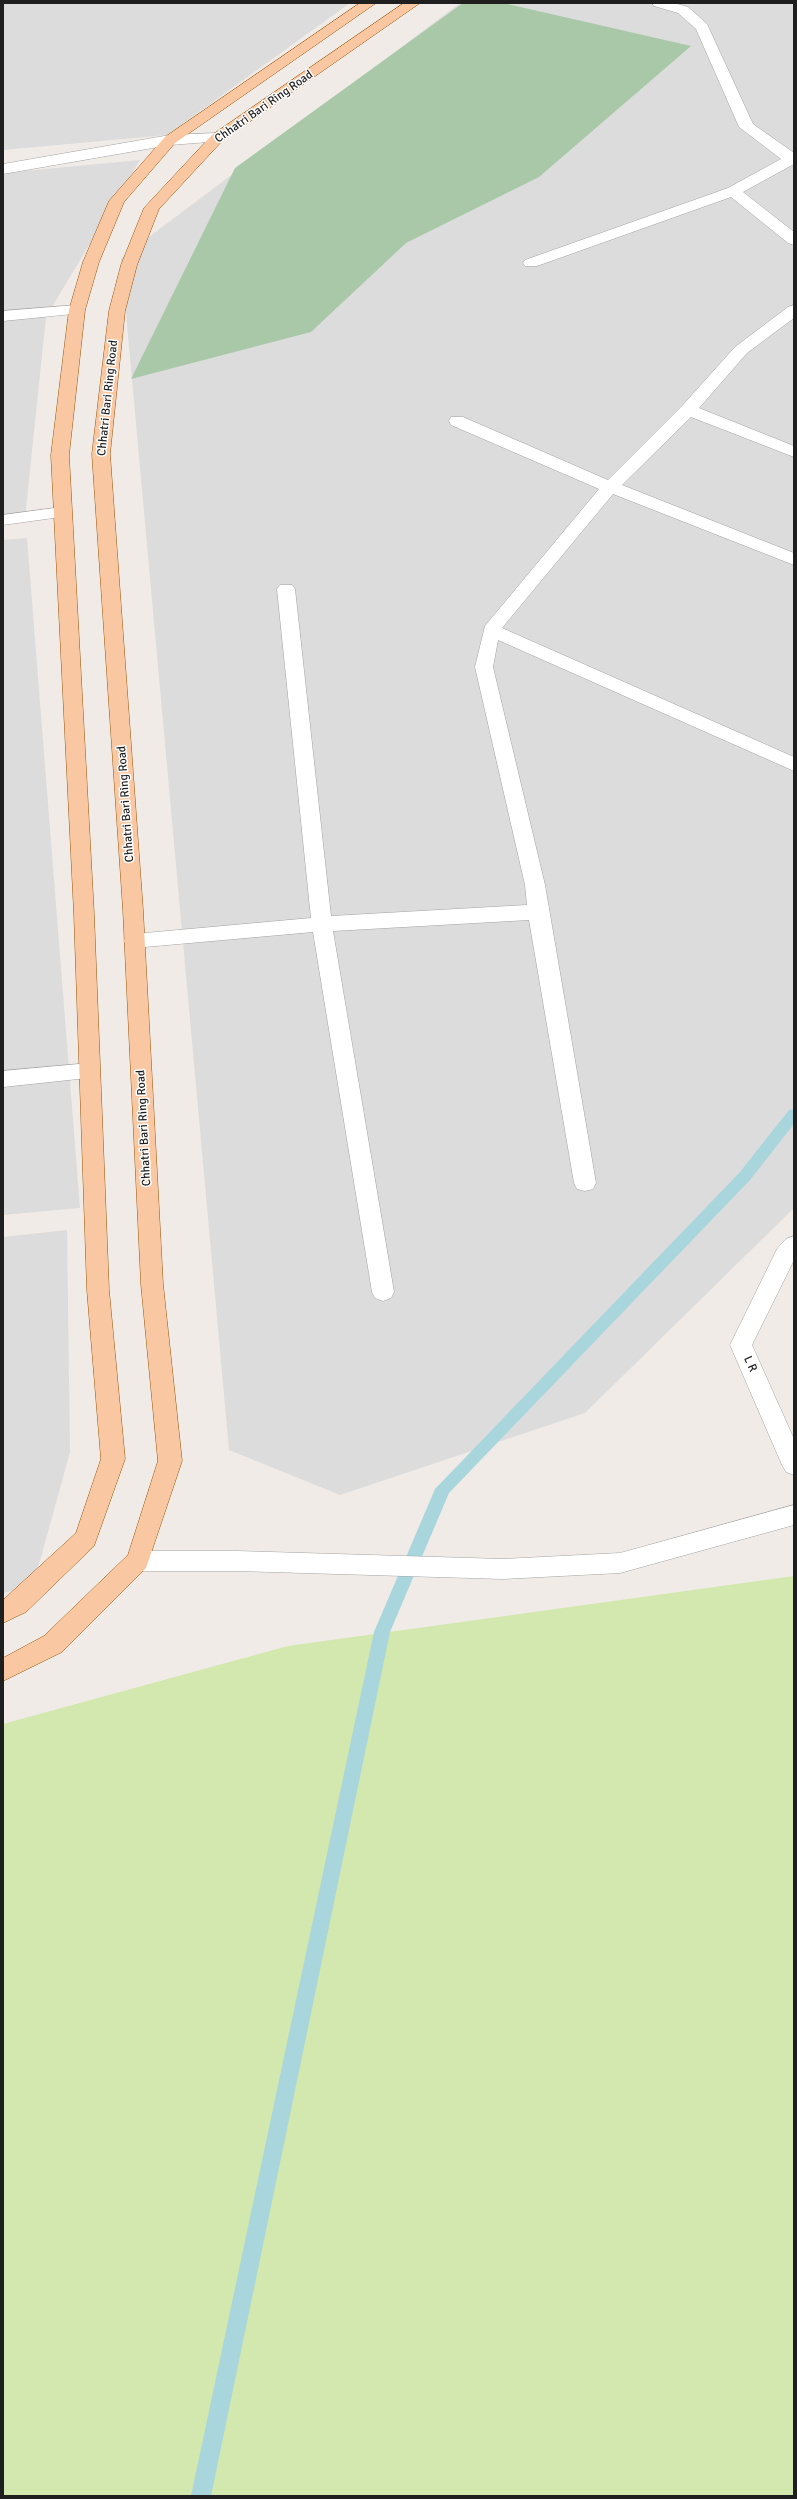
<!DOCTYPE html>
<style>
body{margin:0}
#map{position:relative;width:797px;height:2499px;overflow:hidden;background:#f0ebe6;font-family:Signika,sans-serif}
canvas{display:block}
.frame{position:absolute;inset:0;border:4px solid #1f1f1f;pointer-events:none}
</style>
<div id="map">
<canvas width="797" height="2499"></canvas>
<div class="frame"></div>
</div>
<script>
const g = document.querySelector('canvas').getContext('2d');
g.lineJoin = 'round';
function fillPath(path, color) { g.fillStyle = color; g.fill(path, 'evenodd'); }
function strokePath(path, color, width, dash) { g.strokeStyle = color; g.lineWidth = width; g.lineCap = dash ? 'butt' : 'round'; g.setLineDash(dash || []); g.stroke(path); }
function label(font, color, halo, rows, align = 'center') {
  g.font = font + ' Signika,sans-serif'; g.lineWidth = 3; g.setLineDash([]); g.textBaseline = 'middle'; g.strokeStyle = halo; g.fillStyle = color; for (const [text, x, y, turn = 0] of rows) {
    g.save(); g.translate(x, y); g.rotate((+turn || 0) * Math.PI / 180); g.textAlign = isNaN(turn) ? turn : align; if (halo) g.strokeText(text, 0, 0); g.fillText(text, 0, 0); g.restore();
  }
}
const residential = new Path2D(`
 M3,3H350L167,135L3,150Z
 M460,3H794V1208L585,1413L340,1495L229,1450L121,258Z
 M140,160L46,317L25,518L3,520V173Z
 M27,538L80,1208L3,1215V540Z
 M67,1230L70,1452L33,1586L3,1593V1237Z`);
const grass = new Path2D(`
 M794,1576V2496H3V1724L288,1646Z`);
const cemetery = new Path2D(`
 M463,3H503L691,46L539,177L406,243L311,332L131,379L235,168Z`);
const stream = new Path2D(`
 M794,1109V1124L750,1180L449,1493L390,1632L211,2496H191L374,1632L435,1489L740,1172L789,1110Z`);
const minor = new Path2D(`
 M652,3H674L688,7L707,24L753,124L794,153V164L743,192L794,232V245L788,243L731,197L537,266H525L523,263L525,260L728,188L781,159L739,127L696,29L678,13L654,6Z
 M77,305L83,307L85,310L83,313L3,321V311Z
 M794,305V318L747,353L699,408L794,446V457L691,417L622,485L794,553V565L613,494L502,628L794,757V771L498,640L493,667L545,885L596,1183L593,1189L585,1191L577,1189L574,1183L529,920L333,931L394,1292L391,1298L383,1301L375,1298L372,1292L313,932L134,948L127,946L124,941L127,936L134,934L311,918L277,589L280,585H292L295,589L331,916L527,905L525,885L475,667L485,626L599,489L451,425L449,421L451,417H463L608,480L682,406L735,347L788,307Z
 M62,507L68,508L71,512L68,516L3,525V515Z
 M90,1063L97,1065L100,1071L97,1077L3,1087V1071Z
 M794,1236V1260L752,1345L794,1439V1475L786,1472L782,1465L730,1345L777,1249L786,1239Z`);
const tertiary = new Path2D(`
 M217,133L222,135L225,138L222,141L170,145L3,174V164L170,135Z
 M794,1505V1525L620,1573L503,1579L237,1571H138L130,1568L126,1561L130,1554L138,1551H237L503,1559L620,1553Z`);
const primary = new Path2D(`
 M360,3H376L175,143L124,202L99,262L85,310L69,455L94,914L109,1290L125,1459L94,1546L26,1612L3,1623V1600L76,1533L101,1459L87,1290L74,914L51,455L69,310L83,262L109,201L165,137Z
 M404,3H420L222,141L159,209L137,265L125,311L110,454L143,910L163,1284L182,1461L146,1568L62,1652L3,1681V1658L44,1636L128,1555L158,1461L141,1284L123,910L92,454L109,311L121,265L144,208L212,135Z`);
const streetNames = [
 ["Chhatri Bari Ring Road",264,107,-35],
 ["Chhatri Bari Ring Road",108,398,-84],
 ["Chhatri Bari Ring Road",126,804,-94],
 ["Chhatri Bari Ring Road",144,1128,-93],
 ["L R",750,1364,66]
];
fillPath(residential, '#dddcdc');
fillPath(grass, '#d2e8ae');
fillPath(cemetery, '#a8c8a8');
fillPath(stream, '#a8d6dc');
strokePath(minor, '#a3a3a3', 1);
strokePath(tertiary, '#a3a3a3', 1);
strokePath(primary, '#955305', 1);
fillPath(minor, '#fff');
fillPath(tertiary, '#fff');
fillPath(primary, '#f9c8a2');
label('12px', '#1f1f1f', '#fff', streetNames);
</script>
